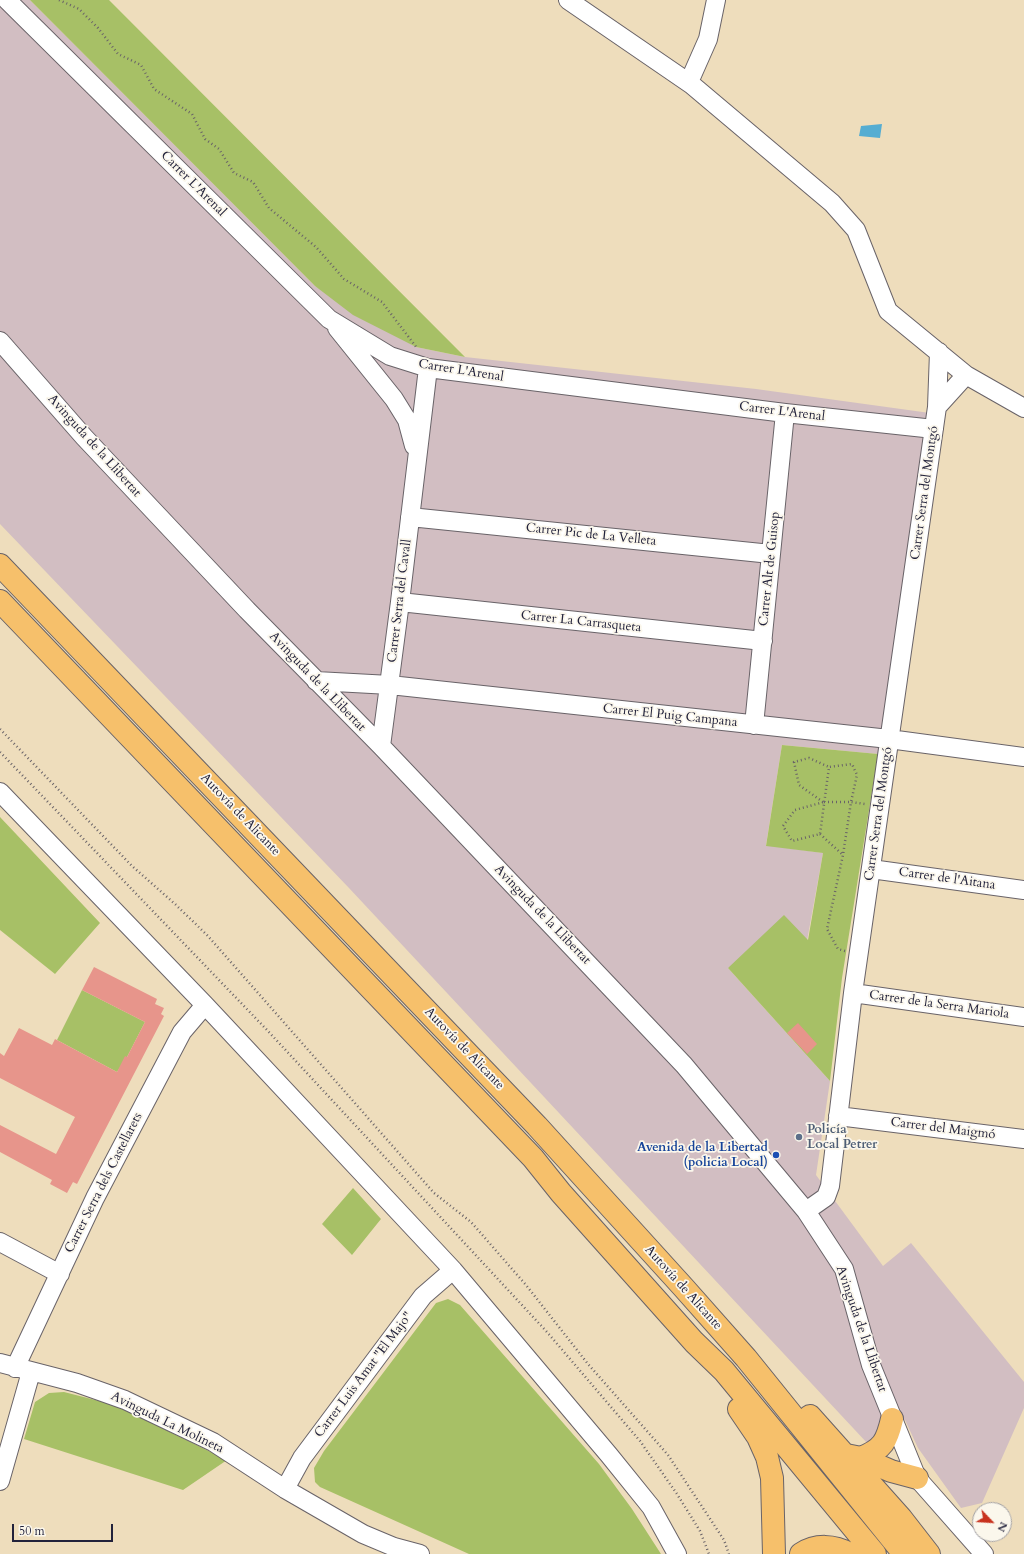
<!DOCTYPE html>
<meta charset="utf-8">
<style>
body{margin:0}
#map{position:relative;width:1024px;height:1554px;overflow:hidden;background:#eeddbc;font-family:Cardo,serif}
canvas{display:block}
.north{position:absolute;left:972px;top:1502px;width:40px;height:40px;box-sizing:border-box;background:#fbf7ec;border:1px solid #a4a2a5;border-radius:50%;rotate:115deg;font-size:11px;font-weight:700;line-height:16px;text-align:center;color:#22223b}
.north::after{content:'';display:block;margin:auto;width:14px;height:18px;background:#c8321e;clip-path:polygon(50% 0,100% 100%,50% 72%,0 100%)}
.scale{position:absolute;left:12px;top:1524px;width:101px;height:18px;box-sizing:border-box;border:2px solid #22223b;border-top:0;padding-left:5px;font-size:12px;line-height:14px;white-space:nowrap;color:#22223b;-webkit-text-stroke:3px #fbf7ec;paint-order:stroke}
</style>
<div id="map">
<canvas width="1024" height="1554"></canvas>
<div class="north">N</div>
<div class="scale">50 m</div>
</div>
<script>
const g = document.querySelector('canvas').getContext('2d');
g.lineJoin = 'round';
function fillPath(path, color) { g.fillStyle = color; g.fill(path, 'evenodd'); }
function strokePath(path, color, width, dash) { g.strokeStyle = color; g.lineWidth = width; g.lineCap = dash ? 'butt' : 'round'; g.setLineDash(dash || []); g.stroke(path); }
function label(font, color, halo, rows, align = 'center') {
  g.font = font + ' Cardo,serif'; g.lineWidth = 3.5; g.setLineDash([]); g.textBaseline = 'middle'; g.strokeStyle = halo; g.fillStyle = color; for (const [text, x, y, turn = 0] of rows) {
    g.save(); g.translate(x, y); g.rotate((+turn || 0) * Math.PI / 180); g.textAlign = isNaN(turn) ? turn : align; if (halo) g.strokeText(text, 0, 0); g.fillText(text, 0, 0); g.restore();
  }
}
const industrial = new Path2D(`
 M0,0H30L315,286L416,347L465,357L756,389L930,413L878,754L782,745L766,845L823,853L807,941L728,968L830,1081L816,1175L883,1266L911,1243L1024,1382V1408L982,1503L961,1508L918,1448L905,1420L868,1444L349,888L0,524Z`);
const green = new Path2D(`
 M30,0H109L465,357L416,347L353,315L315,286Z
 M782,745L878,754L842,978L830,1081L728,968L784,915L808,940L823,853L766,846Z
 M0,817L100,923L55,974L0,930Z
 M82,990L145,1022L127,1057L117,1072L57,1040Z
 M353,1188L381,1219L352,1255L322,1224Z
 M448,1299L460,1305L599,1464L632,1509L661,1554H469L320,1487L315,1482L314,1468L324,1451L436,1303Z
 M64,1392L115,1405L227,1460L183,1490L24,1439L35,1402L49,1393Z`);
const water = new Path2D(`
 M882,124L880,138L859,136L861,126Z`);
const building = new Path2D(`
 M94,967L157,999L155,1004L164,1008L161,1014L164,1016L77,1184L73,1182L67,1193L50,1184L52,1180L0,1152V1125L56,1154L75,1117L0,1078V1053L4,1056L19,1028L52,1045L55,1039L117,1072L125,1056L127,1057L145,1022L82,990Z
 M798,1023L817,1044L807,1054L787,1033Z`);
const path = new Path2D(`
 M59,0L79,9L98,28L118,54L141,65L154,89L192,114L205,139L219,149L234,173L253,182L269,208L316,247L344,279L382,302L417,348
 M0,729L132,866L175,904L207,935L434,1193L471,1222L526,1285L588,1364L668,1455L724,1540L729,1554
 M0,752L267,1030L547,1332L640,1441L677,1494L700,1531L709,1554
 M823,802L799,785L794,762L809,758L829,767
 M824,802H851L857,775L852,764L829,767L820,834L792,841L783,826L795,810L824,802
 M820,834L843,855
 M845,951L838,949L827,929L843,855L851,802L865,804`);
const minor = new Path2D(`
 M7,0L329,319L390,356L428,368L785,413L934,429
 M568,0L692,85L832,203L856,230L888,311L966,375L1024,408
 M689,82L708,39L716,0
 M337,328L394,399L407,420L414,446
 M0,341L84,437L247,610L381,746L684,1065L806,1211L844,1269L871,1365L917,1478L984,1554
 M937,407L966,375
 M410,517L771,554
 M400,602L763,641
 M316,681L390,685L889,739L1024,757
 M754,725L785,413
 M381,746L400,602L428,368
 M0,792L205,1005L453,1270L609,1455L651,1507L677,1554
 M871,869L1024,890
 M853,993L1024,1017
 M838,1116L1024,1139
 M806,1211L826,1197L830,1186L853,993L937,407L939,352
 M0,1242L60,1274
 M0,1363L77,1383L125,1400L213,1442L285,1489L363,1534L394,1547L420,1554
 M15,1368L95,1198L182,1032L205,1005
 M0,1481L31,1372
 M285,1489L302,1458L423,1296L453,1270`);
const highway = new Path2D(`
 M0,565L537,1126L684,1288L746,1358L904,1554
 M0,601L533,1158L561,1193L694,1342L724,1371L875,1554
 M739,1409L758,1437L767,1457L772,1478L774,1554
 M810,1416L901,1518L929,1554
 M846,1455L861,1458L891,1471L917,1478
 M861,1458C883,1449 887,1441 892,1419
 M801,1554C816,1544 834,1545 850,1554`);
const markers = [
 [799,1137,4,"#5c6f8a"],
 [776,1155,4,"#1a4fb4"]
];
const streetNames = [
 ["Carrer L'Arenal",193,184,45],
 ["Carrer L'Arenal",461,371,9],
 ["Carrer L'Arenal",782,412,7],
 ["Avinguda de la Llibertat",94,446,48],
 ["Carrer Serra del Montgó",925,493,-82],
 ["Carrer Pic de La Velleta",591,535,6],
 ["Carrer Alt de Guisop",770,569,-84],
 ["Carrer Serra del Cavall",400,601,-83],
 ["Carrer La Carrasqueta",581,622,6],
 ["Avinguda de la Llibertat",317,682,46],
 ["Carrer El Puig Campana",670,716,6],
 ["Carrer Serra del Montgó",879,814,-82],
 ["Autovía de Alicante",240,815,46],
 ["Carrer de l'Aitana",947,879,8],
 ["Avinguda de la Llibertat",542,915,46],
 ["Carrer de la Serra Mariola",939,1005,8],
 ["Autovía de Alicante",464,1049,46],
 ["Carrer del Maigmó",943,1129,7],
 ["Carrer Serra dels Castellarets",104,1183,-63],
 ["Autovía de Alicante",683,1288,48],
 ["Avinguda de la Llibertat",861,1329,71],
 ["Carrer Luis Amat \"El Majo\"",364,1375,-53],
 ["Avinguda La Molineta",167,1423,26]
];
const serviceNames = [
 ["Policía",807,1130],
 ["Local Petrer",807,1145]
];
const transitNames = [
 ["Avenida de la Libertad",768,1148],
 ["(policia Local)",768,1163]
];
fillPath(industrial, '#d2bec2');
fillPath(green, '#a7c066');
fillPath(water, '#55add2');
fillPath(building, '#e7958b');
strokePath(minor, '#696368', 20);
strokePath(highway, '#696368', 24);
strokePath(path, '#696368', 2.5, [1, 3]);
strokePath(minor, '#fff', 18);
strokePath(highway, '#f6c06b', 22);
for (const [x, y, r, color] of markers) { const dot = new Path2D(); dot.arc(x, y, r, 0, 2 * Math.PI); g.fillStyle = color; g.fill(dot); strokePath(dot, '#fbf7ec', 1.5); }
label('13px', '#22223b', '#fbf7ec', streetNames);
label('bold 13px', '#4e5e75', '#fbf7ec', serviceNames, 'left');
label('bold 13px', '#164399', '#fbf7ec', transitNames, 'right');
</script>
